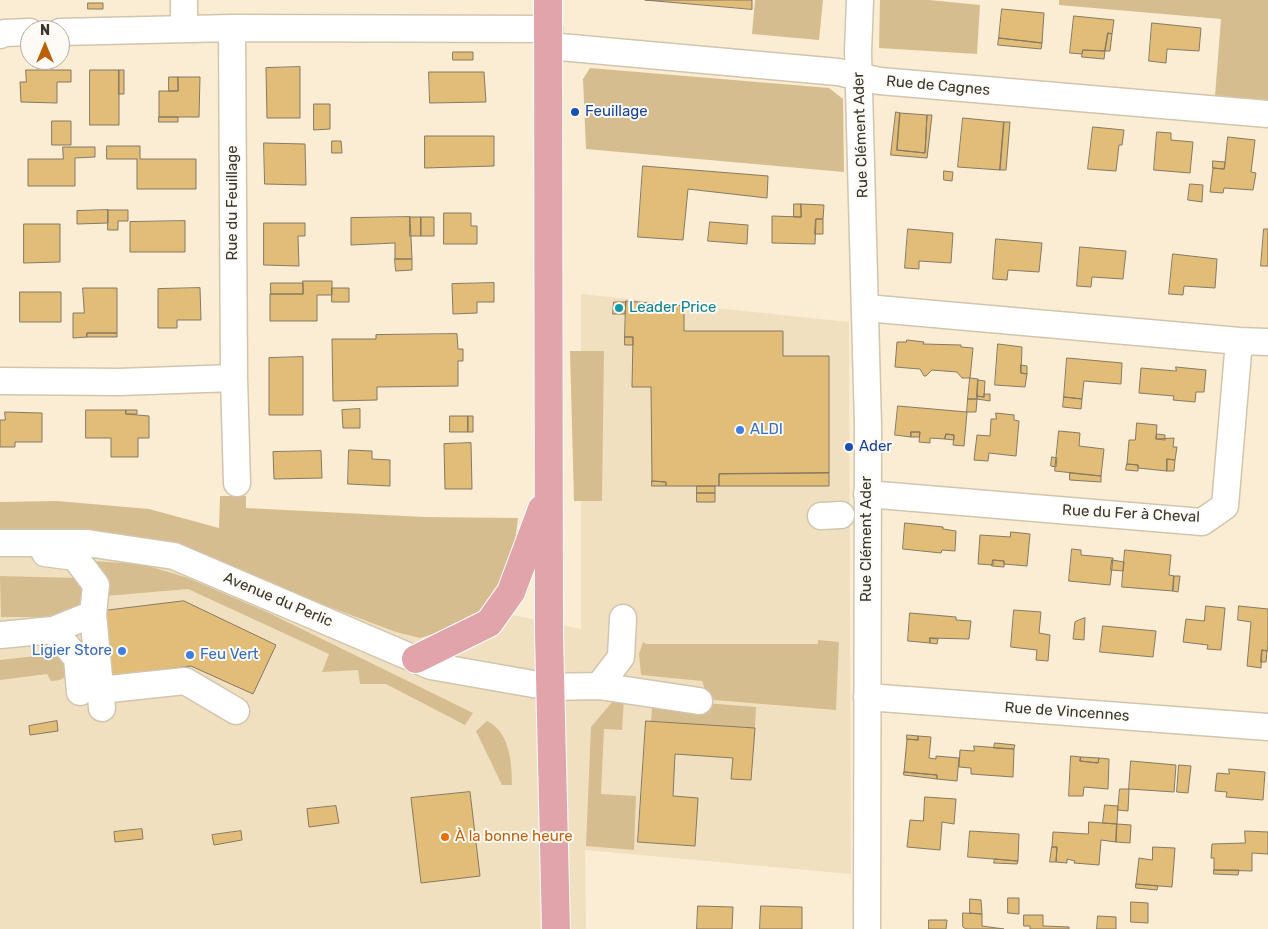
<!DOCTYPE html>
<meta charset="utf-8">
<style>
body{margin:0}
#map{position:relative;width:1268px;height:929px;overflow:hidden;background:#faedd4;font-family:Rubik,sans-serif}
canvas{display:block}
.north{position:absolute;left:20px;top:20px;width:50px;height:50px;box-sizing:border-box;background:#fefbf6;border:1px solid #b0aca5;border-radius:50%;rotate:0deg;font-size:14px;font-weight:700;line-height:20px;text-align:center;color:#3b362c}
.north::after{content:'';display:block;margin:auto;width:18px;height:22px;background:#bb5f08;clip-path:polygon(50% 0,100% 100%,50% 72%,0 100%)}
</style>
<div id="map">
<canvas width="1268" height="929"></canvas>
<div class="north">N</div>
</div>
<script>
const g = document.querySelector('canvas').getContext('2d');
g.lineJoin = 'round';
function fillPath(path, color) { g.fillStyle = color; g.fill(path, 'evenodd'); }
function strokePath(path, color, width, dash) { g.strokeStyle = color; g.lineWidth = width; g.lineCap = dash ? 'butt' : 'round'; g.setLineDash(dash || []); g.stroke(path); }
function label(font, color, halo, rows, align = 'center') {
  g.font = font + ' Rubik,sans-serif'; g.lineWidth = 4; g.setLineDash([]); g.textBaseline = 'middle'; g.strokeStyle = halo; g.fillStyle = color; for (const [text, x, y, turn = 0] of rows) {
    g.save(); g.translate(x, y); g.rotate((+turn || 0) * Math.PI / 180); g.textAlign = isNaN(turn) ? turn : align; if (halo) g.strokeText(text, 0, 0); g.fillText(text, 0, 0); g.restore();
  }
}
const built = new Path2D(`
 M581,294L849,322L851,874L585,850L586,929H0V511L581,629Z`);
const green = new Path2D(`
 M755,0H823L819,40L752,34Z
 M880,0H929L980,5L977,54L879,48Z
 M1059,0H1268V114L1214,109L1221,19L1059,5Z
 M590,68L829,88L843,99L844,172L586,149L583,79Z
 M570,351H604L602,501H574Z
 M220,496H246V508L424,517L518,518L513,558L492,603L470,623L420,638L396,632L311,600L179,545L133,536L0,529V502L57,501L149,509L219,528Z
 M89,561L142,564L188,578L269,613L473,713L465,725L386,684H360L358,670L322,672L329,654L188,589L106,596Z
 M0,576L77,578L87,586L78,617H1Z
 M818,640L839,642L836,710L714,700L706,692L702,681L641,675L639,654L643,642L647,644H818Z
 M62,653C67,669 73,680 51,681L47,674L0,680V660Z
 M619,694L624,699L622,730L604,729L601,794L636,796L634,850L586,846L591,727Z
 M653,699L756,707L755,728L651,721Z
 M487,721C510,732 512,763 512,785H502L476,731Z`);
const building = new Path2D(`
 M645,0H752V9Z
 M88,3H103V9H88Z
 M1002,9L1044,13L1042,43L999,38Z
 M1074,16L1114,20L1112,34L1108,33L1105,51L1083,50L1082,54L1070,53Z
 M1152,23L1201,28L1199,51L1167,49L1166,63L1149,61Z
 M1108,33L1112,34L1110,51H1105Z
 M999,38L1042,43L1041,49L998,45Z
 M1083,50L1105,51L1104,59L1082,57Z
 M453,52H473V60H453Z
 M300,67V118H267L266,68Z
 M26,70H71V82H57V103L21,102L20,82H26Z
 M90,70H119V125H90Z
 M119,70H124V94H119Z
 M429,72H484L486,102L430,103Z
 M169,77H178V91H169Z
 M178,77H200L199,117H159V91H178Z
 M314,104H330V129L314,130Z
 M896,112L900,113L897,150L925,153L927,115H932L927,158L891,155Z
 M900,113L927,115L925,153L897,150Z
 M159,117H178V122H159Z
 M963,118L1004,122L1000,170L958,167Z
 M52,121H71V145H52Z
 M1004,122H1010L1006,170H1000Z
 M1093,127L1124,130L1122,145H1119L1116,171L1088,169Z
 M1157,132L1171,133V140L1193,142L1190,173L1154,170Z
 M425,136H494V166L425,168Z
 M1228,137L1255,140L1251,172L1256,173L1253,190L1224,188L1223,193L1210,192L1213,168L1224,169Z
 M332,141H341L342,153H332Z
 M264,143L305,144L306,185L265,184Z
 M107,146H140V159H196V189H137V159H107Z
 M63,147H95V157L75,158V186H28V159H63Z
 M1213,161L1225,162L1224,169L1213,168Z
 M643,166L768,176L767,198L688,189L683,240L638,237Z
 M944,171L953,172L952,181L944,180Z
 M1190,184L1203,185L1202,202L1188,200Z
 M794,204H801V217H794Z
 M801,204L824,205L823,219H816L815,244L772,243V216L801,217Z
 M108,210H128V221H118V230H108Z
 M108,210V223L77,224V211Z
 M444,213H471V226H477V244H444Z
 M410,217H421V236H410Z
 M410,217L412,259H395V243L351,245V218Z
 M421,217H434V236H421Z
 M816,219H823V234H815Z
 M185,221V252H130V222Z
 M710,222L748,225L747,244L708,241Z
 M264,223H305V236H298L299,266L264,265Z
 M24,224H60V262L24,263Z
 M908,229L953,233L951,263L919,261V269L905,268Z
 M1264,229H1268V266H1261Z
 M996,239L1042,243L1039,272L1008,270L1007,280L993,279Z
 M1080,247L1126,251L1123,279L1092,277L1091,287L1077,286Z
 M1173,254L1217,259L1215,288L1184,286L1183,295L1169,294Z
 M395,259H412V270L396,271Z
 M303,281H332V295H317V321H270V294H303Z
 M271,283H303V294H271Z
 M494,283V302H477V313L453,314L452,284Z
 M83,288H117V333H87V337L73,338V313H84Z
 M200,288L201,320H177V328H158V289Z
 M332,288H349V302H332Z
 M20,292H61V322H20Z
 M626,301L684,306V331H783V356H829V473L719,474V486H666V482L652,481L651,387H632L633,337H625Z
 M614,302H626L625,314H613Z
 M87,333H117V337H87Z
 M457,334L458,349H463V361H458V386L377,387V400L333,401L332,339H376V335Z
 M625,337H633V345H625Z
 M907,340L924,342L923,344L961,345V347L973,348L970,378H962L957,372L932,370L926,376H924L920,369L895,367L897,342H906Z
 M998,344L1022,347L1021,373L1027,374L1025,387L995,385Z
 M303,357V415H269V358Z
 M1067,358L1122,363L1121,384L1084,381L1082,399L1064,397Z
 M1021,365L1027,366V374L1021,373Z
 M1176,367L1206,370L1204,392H1196L1195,402L1173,400L1174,396L1139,393L1141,368L1176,371Z
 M970,378L978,379L977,399H968Z
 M978,380L985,381L984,397L977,396Z
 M984,394H990V401L977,399V396L984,397Z
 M1064,397L1082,399L1081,409L1063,407Z
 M968,399H977L976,412H967Z
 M898,406L967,412L964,446L953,445L954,435L946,434L945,439L930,438V443L919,442L920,432H911V437L895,435Z
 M360,409V428H343L342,410Z
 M86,410H126V414L149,416V438H138V457H111V438H86Z
 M126,410H137V414H126Z
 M5,412L42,413V442H15V447H0V420H5Z
 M996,413L1014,415V420L1019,421L1016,456L989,453L988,461L974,460L977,435L990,436L991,419H996Z
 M450,416H468V432H450Z
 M468,416H473V432H468Z
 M1137,423L1157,425L1156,439L1174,438L1173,447H1177L1175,460L1167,459V471L1138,468V465L1127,464L1129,440H1135Z
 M1059,431L1080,433L1079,446L1104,449L1101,476L1055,471Z
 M911,432H920L919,437H911Z
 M946,434L954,435V440L945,439Z
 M1157,434L1165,435V440L1156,439Z
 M471,443L472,489H445L444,444Z
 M349,450L372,451V459L390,460V486L348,484Z
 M321,451L322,478L274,479L273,452Z
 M1052,457L1057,458L1056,467L1051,466Z
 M1167,459L1175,460L1174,471H1167Z
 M1127,464L1138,465V471L1126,470Z
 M829,473V486H719V474Z
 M1070,473L1101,476V482L1070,480Z
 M652,481L666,482V486H652Z
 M697,486H715V493H697Z
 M697,493H715V502H697Z
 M905,523L943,527V529L956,531L955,551L942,550L941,553L903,549Z
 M1011,532L1030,534L1027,566L1004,564V561L993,560V565L978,564L980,535L1010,537Z
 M1072,549L1081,550V555L1113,558L1110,585L1069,581Z
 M1125,550L1171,555L1169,575L1174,576L1173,591L1122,587Z
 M993,560L1004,561V567L992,566Z
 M1112,560L1124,562L1123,571L1111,570Z
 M1174,576H1180L1178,592L1173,591Z
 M184,601L276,645L253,694L191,666L111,676L103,611Z
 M1206,606L1225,608L1221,650L1207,649L1208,645L1183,642L1186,619L1204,621Z
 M1239,606L1268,609V646L1267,651L1262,650L1261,668L1247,666L1251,622L1238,620Z
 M1014,610L1041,612L1039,633L1050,635L1048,661L1036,660L1037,650L1011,647Z
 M910,613L956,617V620L971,621L969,639L930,638V643L908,641Z
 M1085,618L1084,640L1073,639L1075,622Z
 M1103,626L1156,631L1153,657L1100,652Z
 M930,638L938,639L937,644L930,643Z
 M1262,650L1267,651L1266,662H1261Z
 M57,721L58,731L30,735L29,726Z
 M646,721L755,728L751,780L731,779L733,758L675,754L673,796L698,798L695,846L638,842Z
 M907,735L918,736V740L907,739Z
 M918,736L931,737L929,758L936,759V756L959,758L957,781L937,779V775L904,772L907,739L918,740Z
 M995,743L1015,745L1014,749L994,748Z
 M974,746L1014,749L1013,777L971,774V768L959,767L960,750L974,751Z
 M1071,756L1081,757L1080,761L1098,763L1099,758L1109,759L1108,789L1084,787L1083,796H1069Z
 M1081,757L1099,758L1098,763L1080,761Z
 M1131,761L1176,765L1174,792L1129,789Z
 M1179,765L1191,766L1188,793L1177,792Z
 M1229,769L1265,772L1263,800L1226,797L1227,792L1215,791L1217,773L1229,774Z
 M904,772L937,775V779L904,775Z
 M1120,789H1129L1128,811L1118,810Z
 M470,792L480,876L421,883L411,798Z
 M925,797L956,799L954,824L942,822L940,850L907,847L910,820L923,821Z
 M1105,805L1118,806L1117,824L1103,823Z
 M336,806L339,823L309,827L307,809Z
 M1089,822L1117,824L1116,842L1101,840L1099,865L1074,863L1075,861L1067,859V863L1056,862L1057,847H1052L1053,832L1088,834Z
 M1117,824L1131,825L1130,843L1116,842Z
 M142,829L143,839L115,842L114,832Z
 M241,831L242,840L214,845L212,835Z
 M970,831L1019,834L1018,861L968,857Z
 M1245,831L1268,832V854L1252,853V871L1214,870V858H1211L1212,844L1245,843Z
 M1052,847H1057L1056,862H1050Z
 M1153,847L1175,848L1172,887L1136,884L1139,858L1152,860Z
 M995,859L1018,861L1017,864L994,863Z
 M1214,870H1239L1238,875L1214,874Z
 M1136,884L1158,886L1157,890L1136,888Z
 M1008,898H1019V914L1008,913Z
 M970,899L981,900L982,914L970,913Z
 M1131,902L1148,903V923L1131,922Z
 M698,906L733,907L732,929H697Z
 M761,906L802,907V929H760Z
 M963,913L982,914V926L1004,929H966L963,927Z
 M1024,915H1043V926L1069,927V929H1030V926H1024Z
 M1098,916L1116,917V929H1097Z
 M929,920H947L946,929H929Z`);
const minor = new Path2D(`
 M860,0L858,52L868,426L867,929
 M184,29V0
 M60,32L232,28L549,29
 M0,35L4,33L30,32
 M549,46L838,72L880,81L1268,114
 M866,308L1239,341L1225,506L1202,522L867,494
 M1239,341L1268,342
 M234,378L237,483
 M0,381L119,382L234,378L232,28
 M821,516L841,515
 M0,543H87L174,556L431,666L550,687L599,686L699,701
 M93,614L102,708
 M53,630L77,658L80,692
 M0,635L53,630L93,614L96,585L75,557L45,553
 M599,686L621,657L623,618
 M100,690L185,681L236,711
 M867,697L1268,727`);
const major = new Path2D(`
 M548,0L549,634L556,929
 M416,659L489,623L511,592L542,509`);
const markers = [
 [575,112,5,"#1a4fb4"],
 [619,308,5,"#0f9aa8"],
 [740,430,5,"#3f7fe0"],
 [849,447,5,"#1a4fb4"],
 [122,651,5,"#3f7fe0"],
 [190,655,5,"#3f7fe0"],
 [445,837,5,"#e8710a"]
];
const streetNames = [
 ["Rue de Cagnes",938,86,5],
 ["Rue Clément Ader",861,135,-92],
 ["Rue du Feuillage",233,203,-90],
 ["Rue du Fer à Cheval",1131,514,3],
 ["Rue Clément Ader",867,539,-90],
 ["Avenue du Perlic",278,600,23],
 ["Rue de Vincennes",1067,712,4]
];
const transitNames = [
 ["Feuillage",585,112],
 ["Ader",859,447]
];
const cultureNames = [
 ["Leader Price",629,308]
];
const shopNames = [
 ["ALDI",750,430],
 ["Ligier Store",112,651,"right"],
 ["Feu Vert",200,655]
];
const foodNames = [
 ["À la bonne heure",455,837]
];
fillPath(built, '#f1e0c0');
fillPath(green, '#d6bd8f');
fillPath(building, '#e1bd78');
strokePath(building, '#867963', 1);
strokePath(minor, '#d2c5ad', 29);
strokePath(major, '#fff', 30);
strokePath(minor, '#fff', 26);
strokePath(major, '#e2a4ab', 28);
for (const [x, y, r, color] of markers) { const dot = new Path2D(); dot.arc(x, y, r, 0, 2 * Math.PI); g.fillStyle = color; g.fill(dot); strokePath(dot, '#fefbf6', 2); }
label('15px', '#3b362c', '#fefbf6', streetNames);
label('15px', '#164399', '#fefbf6', transitNames, 'left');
label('15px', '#0d838f', '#fefbf6', cultureNames, 'left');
label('15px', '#366cbe', '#fefbf6', shopNames, 'left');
label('15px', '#c56008', '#fefbf6', foodNames, 'left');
</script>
